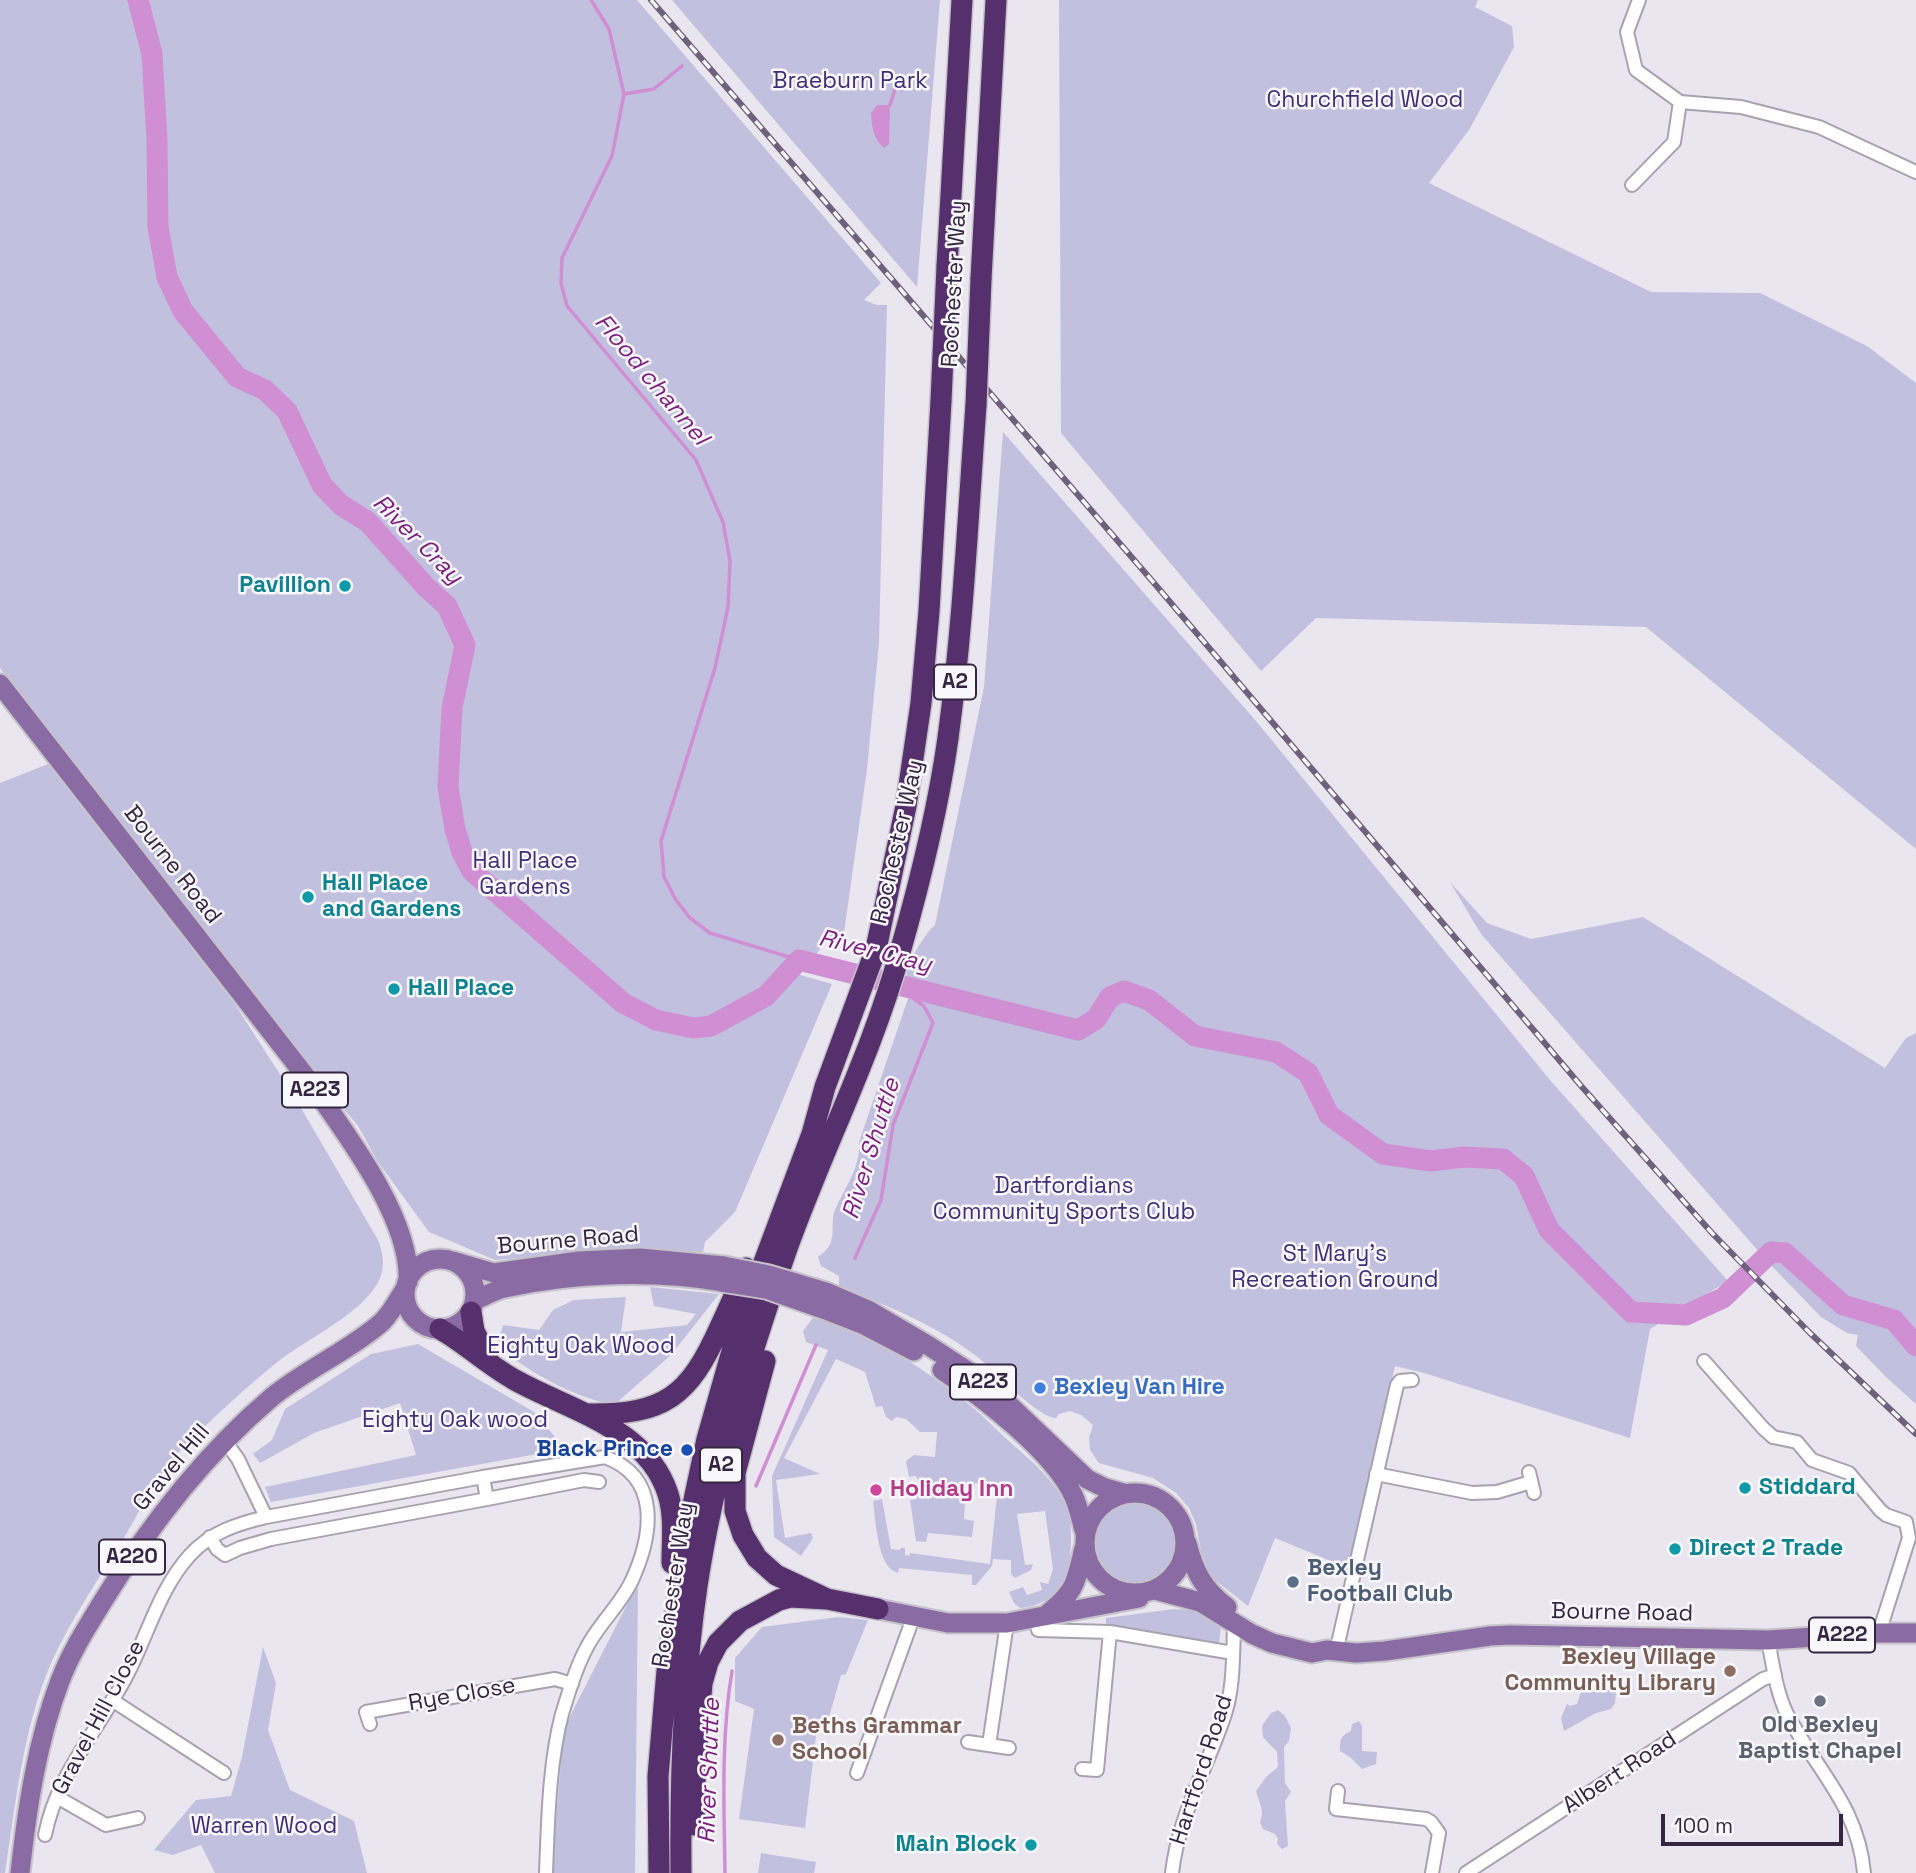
<!DOCTYPE html>
<style>
body{margin:0}
#map{position:relative;width:1916px;height:1873px;overflow:hidden;background:#e9e6ef;font-family:"Space Grotesk",sans-serif}
canvas{display:block}
.scale{position:absolute;left:1661px;top:1814px;width:182px;height:32px;box-sizing:border-box;border:4px solid #342541;border-top:0;padding-left:9px;font-size:21px;line-height:24px;white-space:nowrap;color:#342541;-webkit-text-stroke:5px #f8f7fb;paint-order:stroke}
</style>
<div id="map">
<canvas width="1916" height="1873"></canvas>
<div class="scale">100 m</div>
</div>
<script>
const g = document.querySelector('canvas').getContext('2d');
g.lineJoin = 'round';
function fillPath(path, color) { g.fillStyle = color; g.fill(path, 'evenodd'); }
function strokePath(path, color, width, dash) { g.strokeStyle = color; g.lineWidth = width; g.lineCap = dash ? 'butt' : 'round'; g.setLineDash(dash || []); g.stroke(path); }
function label(font, color, halo, rows, align = 'center') {
  g.font = font + ' "Space Grotesk",sans-serif'; g.lineWidth = 5; g.setLineDash([]); g.textBaseline = 'middle'; g.strokeStyle = halo; g.fillStyle = color; for (const [text, x, y, turn = 0] of rows) {
    g.save(); g.translate(x, y); g.rotate((+turn || 0) * Math.PI / 180); g.textAlign = isNaN(turn) ? turn : align; if (halo) g.strokeText(text, 0, 0); g.fillText(text, 0, 0); g.restore();
  }
}
const green = new Path2D(`
 M0,0H637L881,283L864,300L877,305H887L879,643L867,769L843,940L840,943L823,940L819,951L797,974L832,984L735,1212L705,1242L703,1252L626,1249L495,1260L429,1232L378,1162L358,1126L248,995L0,668Z
 M672,0H940L917,287Z
 M1059,0H1478L1475,7L1512,26L1514,47L1469,130L1429,183L1651,292L1760,293L1867,346L1916,383V849L1646,627L1316,618L1261,671L1061,433Z
 M1003,432L1256,721L1550,1080L1728,1281L1650,1329L1630,1438L1424,1373L1395,1366L1348,1568L1275,1538L1248,1606L1211,1577L1201,1552L1196,1524L1189,1508L1176,1493L1153,1478L1099,1463L1090,1450L1089,1438L1093,1425L1081,1415L1070,1411L1059,1414L1056,1418C1038,1418 996,1372 980,1359C939,1326 887,1306 839,1286V1276L821,1266L818,1257C822,1254 827,1250 829,1246C835,1237 831,1224 834,1213C843,1189 861,1169 859,1142L912,987C907,980 905,972 908,965C912,956 928,930 935,925L984,687Z
 M48,764L234,1003L294,1096L378,1240C386,1261 385,1276 370,1294C348,1320 308,1339 280,1360C246,1387 213,1418 182,1449C157,1474 142,1508 124,1538C99,1578 72,1618 52,1661C23,1727 16,1802 5,1873H0V783Z
 M1450,882L1487,923L1531,939L1643,917L1885,1068L1906,1038L1916,1033V1404L1887,1378L1856,1346L1858,1335L1847,1333L1821,1317L1767,1261L1481,934Z
 M650,1287L719,1294L671,1355L614,1405C570,1396 531,1373 497,1346L503,1325L539,1330L553,1310L574,1300L626,1297L621,1332L687,1325L696,1314L654,1306Z
 M813,1318C865,1329 924,1369 966,1402C982,1414 995,1429 1010,1442C1030,1460 1055,1480 1066,1506C1075,1530 1070,1561 1066,1585C1052,1597 1039,1607 1020,1608L1014,1603L1009,1592L1023,1587L1027,1595L1042,1590L1040,1582L1048,1584L1053,1569L1045,1511L1017,1514L1025,1565L1033,1564L1031,1570L1015,1578L1011,1574V1560L993,1559L992,1566L976,1585H972V1575L899,1568L898,1573C877,1568 876,1521 873,1501L882,1499L891,1549L900,1550L901,1548H905V1555L909,1556L910,1553L990,1564L998,1486L975,1483L974,1489H966L964,1519L974,1521L972,1537L928,1533L926,1542L916,1541L910,1500L917,1499L915,1487L919,1483L916,1476L909,1477L906,1461L914,1455L935,1457L937,1432H920L906,1419L896,1417L892,1421L886,1417L882,1406L876,1407L865,1372L836,1359L784,1458L820,1474L776,1480L785,1538L811,1533L813,1538L801,1556L774,1537L772,1476L828,1350L806,1342L803,1331Z
 M418,1344L534,1412L565,1449L271,1502L265,1487L416,1455L400,1403L314,1433L260,1463L253,1454L272,1440L285,1409L371,1354Z
 M1092 1543a42 42 0 1 1 84 0a42 42 0 1 1-84 0Z
 M638,1583L635,1873H551L564,1728Z
 M1174,1609L1192,1610L1221,1627L1219,1643L1106,1626V1618Z
 M838,1617L868,1620L846,1674L841,1675L828,1721L818,1719L805,1828L739,1819L754,1709L735,1701V1658L762,1627Z
 M263,1647L276,1683L268,1730L290,1790L354,1821L367,1873H215L201,1845L173,1855L154,1850L196,1800L231,1796L242,1757Z
 M1595,1684L1616,1691L1615,1703L1611,1709L1596,1713L1564,1731L1561,1718L1567,1704L1570,1706L1577,1704L1581,1692Z
 M1278,1710L1285,1716L1291,1728L1289,1741L1284,1747L1285,1783L1291,1792L1285,1801L1288,1846L1282,1849L1277,1844L1278,1839L1275,1834L1263,1829L1260,1822C1265,1810 1259,1803 1256,1791L1266,1777L1278,1767L1277,1752L1263,1737L1262,1726L1271,1713Z
 M1359,1721L1362,1726V1751L1377,1752L1376,1764L1362,1769L1350,1757L1340,1751C1340,1740 1340,1736 1351,1731L1352,1724Z
 M761,1853L816,1862L814,1873H758Z`);
const water = new Path2D(`
 M877,105H890L889,144L884,148C873,138 872,128 871,113Z`);
const stream = new Path2D(`
 M591,0L609,29L624,94L612,156L562,258L561,283L567,306L696,460L723,522L730,561L728,607L715,668L661,841L664,877L676,900L690,918L710,933L799,960
 M901,89L908,88
 M624,94L654,89L682,66
 M890,105L895,89
 M855,1258L881,1200L893,1125L933,1023L924,1006L896,986
 M756,1486L816,1345
 M725,1873C724,1806 721,1737 732,1671`);
const river = new Path2D(`
 M138,0L152,54L157,140L158,227L167,277L183,311L237,377L265,390L287,411L322,485L341,505L368,522L426,587L447,606L465,645L452,708L448,787L455,829L462,852L472,871L623,1003L656,1020L693,1028L711,1026L766,996L799,960L1078,1030L1096,1019L1110,997L1124,991L1149,1000L1195,1036L1276,1052L1308,1073L1329,1115L1383,1154L1431,1161L1464,1157L1503,1159L1524,1176L1549,1230L1631,1312L1686,1315L1723,1298L1771,1252L1785,1253L1843,1305L1894,1320L1916,1346`);
const street = new Path2D(`
 M1639,0L1627,32L1636,70L1680,102L1741,107L1819,127L1916,172
 M1632,185L1674,142L1680,102
 M1704,1361L1763,1428L1773,1437L1797,1442L1812,1460L1849,1473L1880,1510L1886,1515L1906,1522L1909,1538L1879,1633
 M225,1441L238,1459L266,1517
 M1529,1472L1534,1493
 M1376,1474L1472,1493L1497,1492L1531,1482
 M483,1477L605,1457C660,1477 653,1533 633,1578C622,1604 598,1624 586,1649C575,1669 569,1692 562,1714C549,1763 548,1822 546,1873
 M487,1499L584,1480L599,1482
 M1038,1630L1110,1632L1233,1653
 M1768,1640C1773,1665 1776,1691 1787,1714C1816,1770 1858,1805 1864,1873
 M1336,1652L1397,1385L1400,1381L1412,1380
 M112,1700L224,1773
 M370,1724L366,1712L555,1679L572,1684
 M968,1742L1009,1748
 M989,1745L1007,1623
 M1082,1769L1097,1770L1110,1632
 M857,1773L913,1618
 M1338,1791L1336,1809L1426,1819L1431,1822L1439,1833L1432,1873
 M57,1797L106,1825L138,1818
 M45,1835C57,1772 103,1725 130,1669C149,1630 161,1587 190,1555C211,1532 237,1524 266,1517L483,1477L487,1499L271,1539L240,1548L225,1555L217,1549L210,1537
 M1172,1873C1178,1819 1205,1771 1223,1720C1234,1691 1233,1656 1234,1624
 M1466,1873L1763,1679L1775,1675`);
const primary = new Path2D(`
 M0,684L307,1078C343,1130 412,1218 408,1282
 M405 1294a35 35 0 1 1 70 0a35 35 0 1 1-70 0Z
 M453,1261L494,1273L579,1261L640,1258L724,1266
 M826,1292L868,1310L929,1346L986,1383L1087,1479L1105,1488L1123,1493
 M475,1300C485,1296 495,1290 505,1288C573,1273 654,1270 722,1282
 M823,1309L864,1325L914,1351
 M942,1370C981,1396 1055,1453 1074,1497C1079,1508 1081,1521 1085,1533
 M1085 1543a50 50 0 1 1 100 0a50 50 0 1 1-100 0Z
 M1187,1543C1194,1571 1203,1589 1227,1607
 M1155,1590L1200,1602L1252,1634L1272,1643L1312,1653L1327,1650L1356,1653L1385,1651L1490,1636L1510,1635L1768,1640L1879,1633H1916
 M878,1609L948,1623H1007L1139,1598
 M1045,1616C1076,1591 1075,1585 1084,1548
 M20,1873C27,1809 37,1741 60,1681C71,1652 87,1627 103,1601C149,1526 205,1454 272,1397C306,1369 349,1351 382,1322C392,1312 399,1298 406,1287`);
const highway = new Path2D(`
 M947,266L962,0
 M981,279L996,0
 M471,1312L474,1331L488,1359
 M440,1329C466,1344 488,1365 515,1380C569,1410 647,1428 668,1494C675,1516 672,1541 672,1563
 M765,1361L735,1473V1511L743,1535L757,1558L776,1575L827,1599
 M588,1414C665,1415 689,1396 720,1327C729,1308 738,1288 746,1268
 M668,1661L690,1519L707,1439L736,1337L812,1134L825,1087L876,949L906,806L921,703L929,611L941,401
 M695,1825V1769L702,1683L708,1662L718,1643L740,1621L779,1600L790,1597L827,1599L878,1609
 M659,1873L658,1776L669,1648
 M681,1873C680,1777 683,1681 697,1586C714,1473 747,1364 784,1257C820,1154 871,1057 900,952C920,882 938,810 948,738C963,628 968,516 976,405`);
const rail = new Path2D(`
 M651,0L1154,583L1582,1087L1712,1233L1809,1332L1916,1434`);
const primaryBridge = new Path2D(`
 M724,1266L769,1275L826,1292
 M722,1282L766,1289L823,1309`);
const highwayBridge = new Path2D(`
 M941,401L947,266
 M976,405L981,279`);
const markers = [
 [345,586,7,"#0f9aa8"],
 [308,897,7,"#0f9aa8"],
 [394,989,7,"#0f9aa8"],
 [1040,1388,7,"#3f7fe0"],
 [687,1450,7,"#1a4fb4"],
 [1745,1488,7,"#0f9aa8"],
 [876,1490,7,"#d1479c"],
 [1675,1549,7,"#0f9aa8"],
 [1293,1582,7,"#5c6f8a"],
 [1730,1671,7,"#8d6e63"],
 [1820,1701,7,"#6b7280"],
 [778,1740,7,"#8d6e63"],
 [1031,1845,7,"#0f9aa8"]
];
const shields = [
 [955,682,42],
 [315,1090,66],
 [983,1382,66],
 [721,1465,42],
 [132,1557,66],
 [1842,1635,66]
];
const shieldNames = [
 ["A2",955,682],
 ["A223",315,1090],
 ["A223",983,1382],
 ["A2",721,1465],
 ["A220",132,1557],
 ["A222",1842,1635]
];
const parkNames = [
 ["Braeburn Park",850,82],
 ["Churchfield Wood",1365,101],
 ["Hall Place",525,862],
 ["Gardens",525,888],
 ["Dartfordians",1064,1187],
 ["Community Sports Club",1064,1213],
 ["St Mary's",1335,1255],
 ["Recreation Ground",1335,1281],
 ["Eighty Oak Wood",581,1347],
 ["Eighty Oak wood",455,1421],
 ["Warren Wood",264,1827]
];
const streetNames = [
 ["Rochester Way",955,284,-87],
 ["Rochester Way",898,842,-77],
 ["Bourne Road",172,865,52],
 ["Bourne Road",568,1241,-5],
 ["Gravel Hill",172,1468,-50],
 ["Rochester Way",674,1585,-81],
 ["Bourne Road",1622,1613,1],
 ["Rye Close",462,1695,-10],
 ["Gravel Hill Close",99,1718,-62],
 ["Hartford Road",1202,1770,-72],
 ["Albert Road",1620,1773,-33]
];
const cultureNames = [
 ["Pavillion",331,586,"right"],
 ["Hall Place",322,884],
 ["and Gardens",322,910],
 ["Hall Place",408,989],
 ["Stiddard",1759,1488],
 ["Direct 2 Trade",1689,1549],
 ["Main Block",1017,1845,"right"]
];
const shopNames = [
 ["Bexley Van Hire",1054,1388]
];
const transitNames = [
 ["Black Prince",673,1450]
];
const hotelNames = [
 ["Holiday Inn",890,1490]
];
const serviceNames = [
 ["Bexley",1307,1569],
 ["Football Club",1307,1595]
];
const educationNames = [
 ["Bexley Village",1716,1658],
 ["Community Library",1716,1684],
 ["Beths Grammar",792,1727,"left"],
 ["School",792,1753,"left"]
];
const worshipNames = [
 ["Old Bexley",1820,1726],
 ["Baptist Chapel",1820,1752]
];
const waterNames = [
 ["Flood channel",651,380,50],
 ["River Cray",417,540,45],
 ["River Cray",875,952,14],
 ["River Shuttle",872,1149,-73],
 ["River Shuttle",710,1771,-88]
];
fillPath(green, '#c2c0df');
fillPath(water, '#d08fd2');
strokePath(stream, '#d08fd2', 3.5);
strokePath(river, '#d08fd2', 21);
strokePath(street, '#a8a1b0', 16);
strokePath(primary, '#c6c2ca', 23);
strokePath(highway, '#c6c2ca', 24);
strokePath(street, '#fff', 12);
strokePath(primary, '#8b6ba3', 19);
strokePath(highway, '#55306d', 21);
strokePath(rail, '#6f607c', 6);
strokePath(rail, '#f8f7fb', 3.5, [10]);
strokePath(primaryBridge, '#c6c2ca', 23, []);
strokePath(highwayBridge, '#c6c2ca', 24, []);
strokePath(primaryBridge, '#8b6ba3', 19);
strokePath(highwayBridge, '#55306d', 21);
for (const [x, y, r, color] of markers) { const dot = new Path2D(); dot.arc(x, y, r, 0, 2 * Math.PI); g.fillStyle = color; g.fill(dot); strokePath(dot, '#f8f7fb', 2.5); }
for (const [x, y, w] of shields) { const box = new Path2D(); box.roundRect(x - w / 2, y - 17.5, w, 35, 5); g.fillStyle = '#f8f7fb'; g.fill(box); strokePath(box, '#342541', 2); }
label('bold 21px', '#342541', null, shieldNames);
label('23px', '#3e2f78', '#f8f7fb', parkNames);
label('23px', '#342541', '#f8f7fb', streetNames);
label('bold 23px', '#0d838f', '#f8f7fb', cultureNames, 'left');
label('bold 23px', '#366cbe', '#f8f7fb', shopNames, 'left');
label('bold 23px', '#164399', '#f8f7fb', transitNames, 'right');
label('bold 23px', '#b23c85', '#f8f7fb', hotelNames, 'left');
label('bold 23px', '#4e5e75', '#f8f7fb', serviceNames, 'left');
label('bold 23px', '#785e54', '#f8f7fb', educationNames, 'right');
label('bold 23px', '#5b616d', '#f8f7fb', worshipNames);
label('italic 24px', '#7c1e7d', '#f8f7fb', waterNames);
</script>
